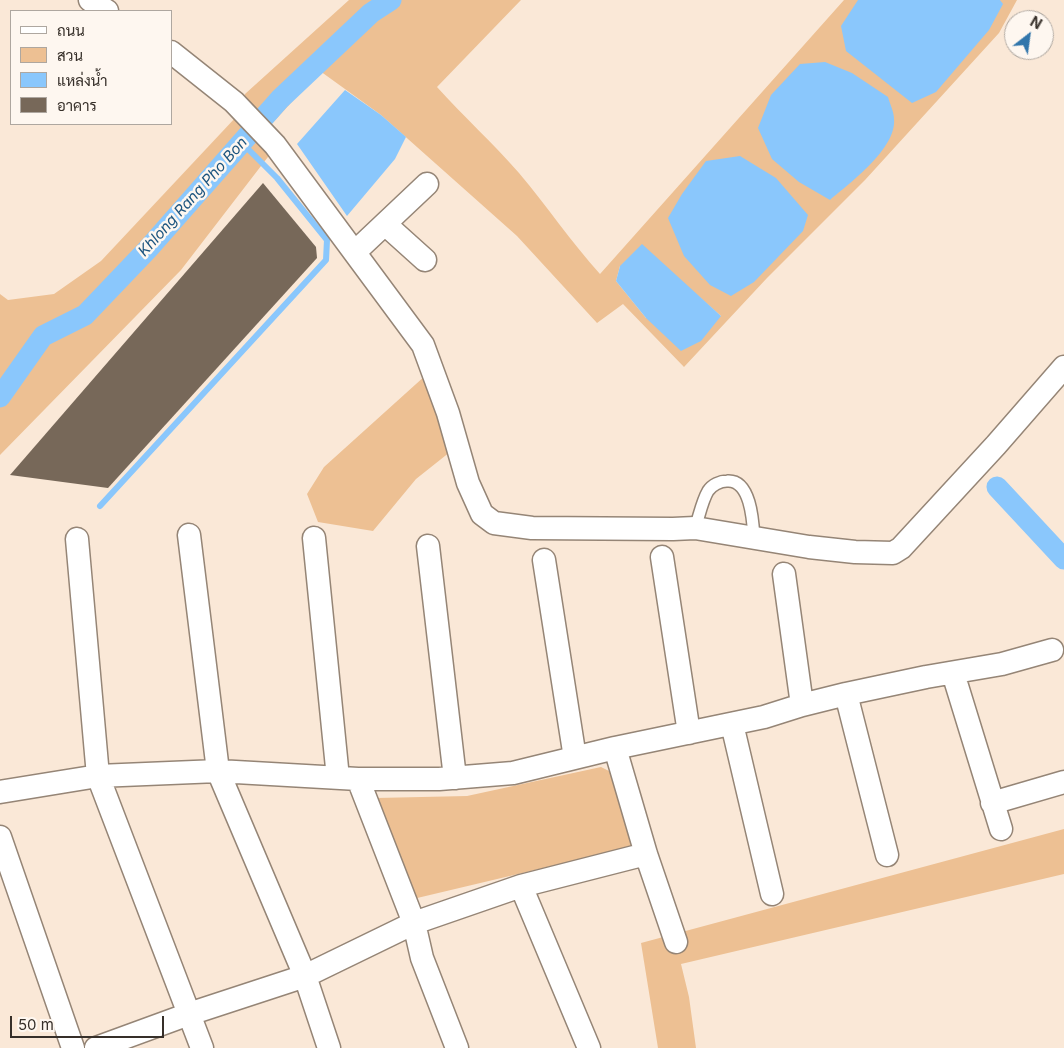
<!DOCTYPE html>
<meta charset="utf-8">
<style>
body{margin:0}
#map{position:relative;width:1064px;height:1048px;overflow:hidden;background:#fae8d7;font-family:Inter,Sarabun,sans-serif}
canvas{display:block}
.legend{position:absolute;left:10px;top:10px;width:162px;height:115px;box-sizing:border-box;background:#fef7f0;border:1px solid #aea7a0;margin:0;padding:6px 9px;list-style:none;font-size:15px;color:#362f29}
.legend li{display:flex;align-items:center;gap:10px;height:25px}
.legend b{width:25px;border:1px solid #aea7a0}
.north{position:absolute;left:1004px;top:10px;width:50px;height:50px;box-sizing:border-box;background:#fef7f0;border:1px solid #aea7a0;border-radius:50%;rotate:30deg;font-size:14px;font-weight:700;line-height:20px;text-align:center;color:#362f29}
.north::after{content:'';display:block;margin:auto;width:18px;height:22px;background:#3276ab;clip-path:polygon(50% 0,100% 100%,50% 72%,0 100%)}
.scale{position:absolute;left:10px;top:1016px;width:154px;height:22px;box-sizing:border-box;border:2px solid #362f29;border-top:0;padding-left:6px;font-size:15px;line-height:18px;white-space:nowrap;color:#362f29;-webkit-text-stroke:4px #fef7f0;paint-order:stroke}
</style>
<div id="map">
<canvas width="1064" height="1048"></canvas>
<ul class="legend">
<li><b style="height:6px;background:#fff"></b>ถนน</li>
<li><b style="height:14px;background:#edc093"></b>สวน</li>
<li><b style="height:14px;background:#8ac7fc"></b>แหล่งน้ำ</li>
<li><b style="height:14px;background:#776859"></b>อาคาร</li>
</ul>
<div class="north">N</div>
<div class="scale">50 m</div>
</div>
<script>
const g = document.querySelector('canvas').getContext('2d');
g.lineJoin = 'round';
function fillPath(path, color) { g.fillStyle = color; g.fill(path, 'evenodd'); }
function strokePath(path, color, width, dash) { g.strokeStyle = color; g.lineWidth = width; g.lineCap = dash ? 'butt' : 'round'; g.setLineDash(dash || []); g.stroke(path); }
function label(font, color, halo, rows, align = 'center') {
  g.font = font + ' Inter,sans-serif'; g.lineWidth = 5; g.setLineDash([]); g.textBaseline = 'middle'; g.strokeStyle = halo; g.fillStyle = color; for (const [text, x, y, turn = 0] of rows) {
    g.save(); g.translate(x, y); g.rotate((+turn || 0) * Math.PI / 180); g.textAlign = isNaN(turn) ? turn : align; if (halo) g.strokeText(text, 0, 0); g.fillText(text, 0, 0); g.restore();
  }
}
const green = new Path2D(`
 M349,0H521L437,87C463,116 493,143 519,173C547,206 571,242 600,274L844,0H1017L999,33L865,180L767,278L684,367L623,304L597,323L517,236L381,115L320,71L258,139L271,153L181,270L0,455V294L8,300L54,294L101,261L236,117L245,94ZM620,266L696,294L721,316L646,318L616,281Z
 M426,375L450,452L416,479L373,531L318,522L307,494L324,467Z
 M601,767L611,772L636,846L413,899L376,798L467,796Z
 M1064,829V874L681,964L689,997L696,1048H658L641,943Z`);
const water = new Path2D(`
 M858,0H1000L1003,4L989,30L936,92L912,103L846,51L841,26Z
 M825,62L852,73L888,97C890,104 894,112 894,119C897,148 850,183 830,200L799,182L772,159L758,128L771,95L800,64Z
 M345,90L381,115L406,137L395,159L347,216L297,144Z
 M740,156L776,178L808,215L803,231L754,282L731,296L710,285L684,256L668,218L682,194L706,161Z
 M642,244L721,316L701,341L681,351L646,318L616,281L620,266Z`);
const stream = new Path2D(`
 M100,506L326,260L327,240L277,178L242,143`);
const canal = new Path2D(`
 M0,397L43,336L85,315L148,249L280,99L371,13L391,0
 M997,487L1064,559`);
const building = new Path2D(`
 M263,183L316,247L317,258L108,488L10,475Z`);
const lane = new Path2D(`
 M695,528C699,517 702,501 708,491C712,485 720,481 727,481C751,479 753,522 754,538`);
const street = new Path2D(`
 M90,0L107,11
 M171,52L234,102L275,145L423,345L448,413L468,483L482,514L494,523L532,528L673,529L695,528L809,547L855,552L893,553L901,548L996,445L1064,367
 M385,224L425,260
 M355,252L427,184
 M189,535L218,771L305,976L329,1048
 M314,538L338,778
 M77,539L98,776L202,1048
 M428,546L455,778
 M662,557L689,733
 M544,560L575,758
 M784,574L802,705
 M953,673L1001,829
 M846,694L887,855
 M732,724L772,894
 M615,748L646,854L676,942
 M358,779L414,923L422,958L457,1048
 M0,792L98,776L218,771L358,779H439L513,773L615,748L764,717L802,705L846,694L926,677L1002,664L1052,650
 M992,803L1064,782
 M0,837L73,1048
 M521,886L589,1048
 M96,1048L189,1014L305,976L414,923L521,886L646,854`);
const waterNames = [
 ["Khlong Rang Pho Bon",193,197,-48]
];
fillPath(green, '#edc093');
fillPath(water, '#8ac7fc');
strokePath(stream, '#8ac7fc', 6);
strokePath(canal, '#8ac7fc', 21);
fillPath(building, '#776859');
strokePath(lane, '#958576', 14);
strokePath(street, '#958576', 25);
strokePath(lane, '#fff', 11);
strokePath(street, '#fff', 22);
label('italic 15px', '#1d557f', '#fef7f0', waterNames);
</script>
